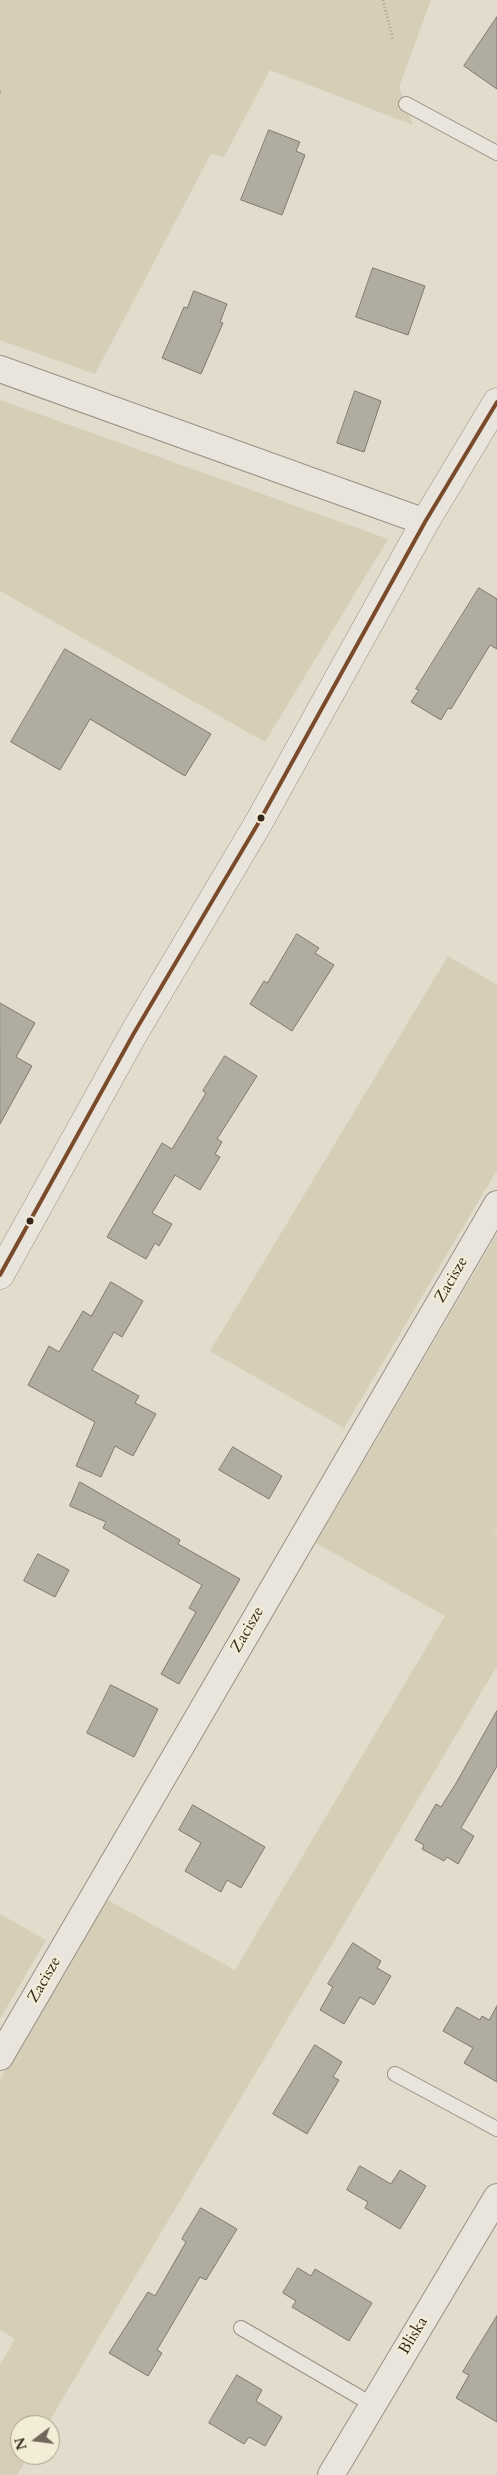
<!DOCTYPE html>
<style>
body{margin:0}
#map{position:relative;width:497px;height:2475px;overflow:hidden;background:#e2dccc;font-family:Cardo,serif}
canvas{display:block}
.north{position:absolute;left:10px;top:2415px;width:50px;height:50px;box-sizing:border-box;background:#f3ecd7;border:1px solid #a79e8b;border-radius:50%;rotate:255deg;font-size:14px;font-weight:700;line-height:20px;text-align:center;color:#35281a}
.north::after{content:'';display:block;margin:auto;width:18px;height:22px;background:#726758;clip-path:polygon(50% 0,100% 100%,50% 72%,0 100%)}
</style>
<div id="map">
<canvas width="497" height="2475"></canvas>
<div class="north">N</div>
</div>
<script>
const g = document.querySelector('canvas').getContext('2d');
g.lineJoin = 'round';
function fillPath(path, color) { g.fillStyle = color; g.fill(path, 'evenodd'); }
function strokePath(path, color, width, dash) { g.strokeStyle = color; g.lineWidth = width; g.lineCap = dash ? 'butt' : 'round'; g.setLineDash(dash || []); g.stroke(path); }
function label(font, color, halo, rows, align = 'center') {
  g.font = font + ' Cardo,serif'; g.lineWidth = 4.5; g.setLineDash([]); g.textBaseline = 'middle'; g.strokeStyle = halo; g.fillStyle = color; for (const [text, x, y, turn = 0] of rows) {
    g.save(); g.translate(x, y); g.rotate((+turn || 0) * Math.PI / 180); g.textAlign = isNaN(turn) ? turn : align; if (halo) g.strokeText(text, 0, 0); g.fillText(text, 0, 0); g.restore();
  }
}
const green = new Path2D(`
 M0,0H431L399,87L413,125L270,70L224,157L211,154L95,374L0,340Z
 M0,400L388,539L265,742L0,591Z
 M448,956L497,985V1170L344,1428L210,1351Z
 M497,1234V1527L484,1550L497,1529V1666L47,2425H20V2455H29L17,2475H0V2365L15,2339L0,2330V2079L104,1898L235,1970L445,1616L316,1543Z
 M0,1914L46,1940L0,2019Z`);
const building = new Path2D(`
 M497,17V89L464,66Z
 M269,130L300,142L296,151L305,155L282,215L241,200Z
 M373,268L425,286L408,335L356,317Z
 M194,291L227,304L220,322L223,323L201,374L162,358L184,307L187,308Z
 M355,391L381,401L364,452L337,443Z
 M479,588L497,599V649L490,645L451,709L448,708L441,720L411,702L419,690L416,689Z
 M65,649L211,734L185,776L90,719L60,770L11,742Z
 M297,934L319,948L315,953L334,965L292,1031L250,1004L264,981L267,983Z
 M0,1003L35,1023L16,1057L32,1066L0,1124Z
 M225,1056L257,1076L217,1139L222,1142L215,1154L220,1157L200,1190L175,1175L152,1213L172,1224L159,1246L155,1243L146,1259L107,1237L162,1143L172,1149L206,1093L203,1091Z
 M111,1282L143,1301L122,1337L114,1332L92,1370L139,1396L135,1403L156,1414L133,1456L115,1446L101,1477L76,1466L95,1422L28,1385L49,1346L59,1352L83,1311L91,1316Z
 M233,1447L282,1476L269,1499L219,1470Z
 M80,1482L180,1540L178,1544L240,1579L179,1684L161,1674L196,1612L189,1608L202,1585L103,1528L106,1522L70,1506Z
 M38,1554L69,1570L55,1597L24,1581Z
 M111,1685L158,1709L134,1757L87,1733Z
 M497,1711V1766L461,1828L474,1836L458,1864L447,1857L444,1861L422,1849L424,1845L415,1840L436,1804L441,1807L455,1785Z
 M193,1805L265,1847L241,1888L227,1880L221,1892L185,1871L201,1843L179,1830Z
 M353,1943L381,1961L377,1968L391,1976L374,2005L360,1997L344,2024L320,2010L333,1987L328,1984Z
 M497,2006V2082L464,2063L473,2048L443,2031L457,2007L480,2020L482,2016L489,2020Z
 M315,2045L342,2062L333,2077L339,2080L307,2134L273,2114Z
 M360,2166L391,2184L400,2170L426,2186L400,2229L365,2208L368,2202L347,2190Z
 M201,2208L237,2229L206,2280L200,2277L157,2350L162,2353L148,2376L109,2353L148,2292L155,2296L186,2242L182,2239Z
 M298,2268L311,2276L315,2269L372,2303L349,2341L292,2307L296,2301L283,2293Z
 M497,2316V2422L456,2398L469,2375L463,2372Z
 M237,2375L262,2390L256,2401L282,2417L265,2446L249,2437L244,2444L209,2423Z`);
const path = new Path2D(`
 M383,0L393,39
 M0,92H2`);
const service = new Path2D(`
 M406,104L497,153
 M395,2074L497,2129
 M241,2328L373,2405`);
const minor = new Path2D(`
 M0,369L425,522
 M0,2057L497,1204
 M331,2475L497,2197`);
const tertiary = new Path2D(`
 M0,1275L134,1033L259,822L425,522L497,402`);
const bus1 = new Path2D(`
 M0,1275L134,1033L259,822L425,522L497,402`);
const markers = [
 [261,818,4.5,"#35281a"],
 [30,1221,4.5,"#35281a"]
];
const streetNames = [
 ["Zacisze",452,1280,-60],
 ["Zacisze",248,1630,-60],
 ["Zacisze",45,1980,-60],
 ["Bliska",414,2336,-59]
];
fillPath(green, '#d6ceb7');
fillPath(building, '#b1aca0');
strokePath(building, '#7e796f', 1);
strokePath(service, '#979187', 16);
strokePath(minor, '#979187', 28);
strokePath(tertiary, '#979187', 29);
strokePath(path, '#a8a59c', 3, [1, 2.5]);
strokePath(service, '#e9e5dd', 14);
strokePath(minor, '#e9e5dd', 26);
strokePath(tertiary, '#e9e5dd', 28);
strokePath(bus1, '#7a4b2a', 4);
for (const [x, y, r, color] of markers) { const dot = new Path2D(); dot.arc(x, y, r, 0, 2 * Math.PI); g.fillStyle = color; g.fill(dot); strokePath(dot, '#f3ecd7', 2); }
label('16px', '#35281a', '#f3ecd7', streetNames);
</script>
